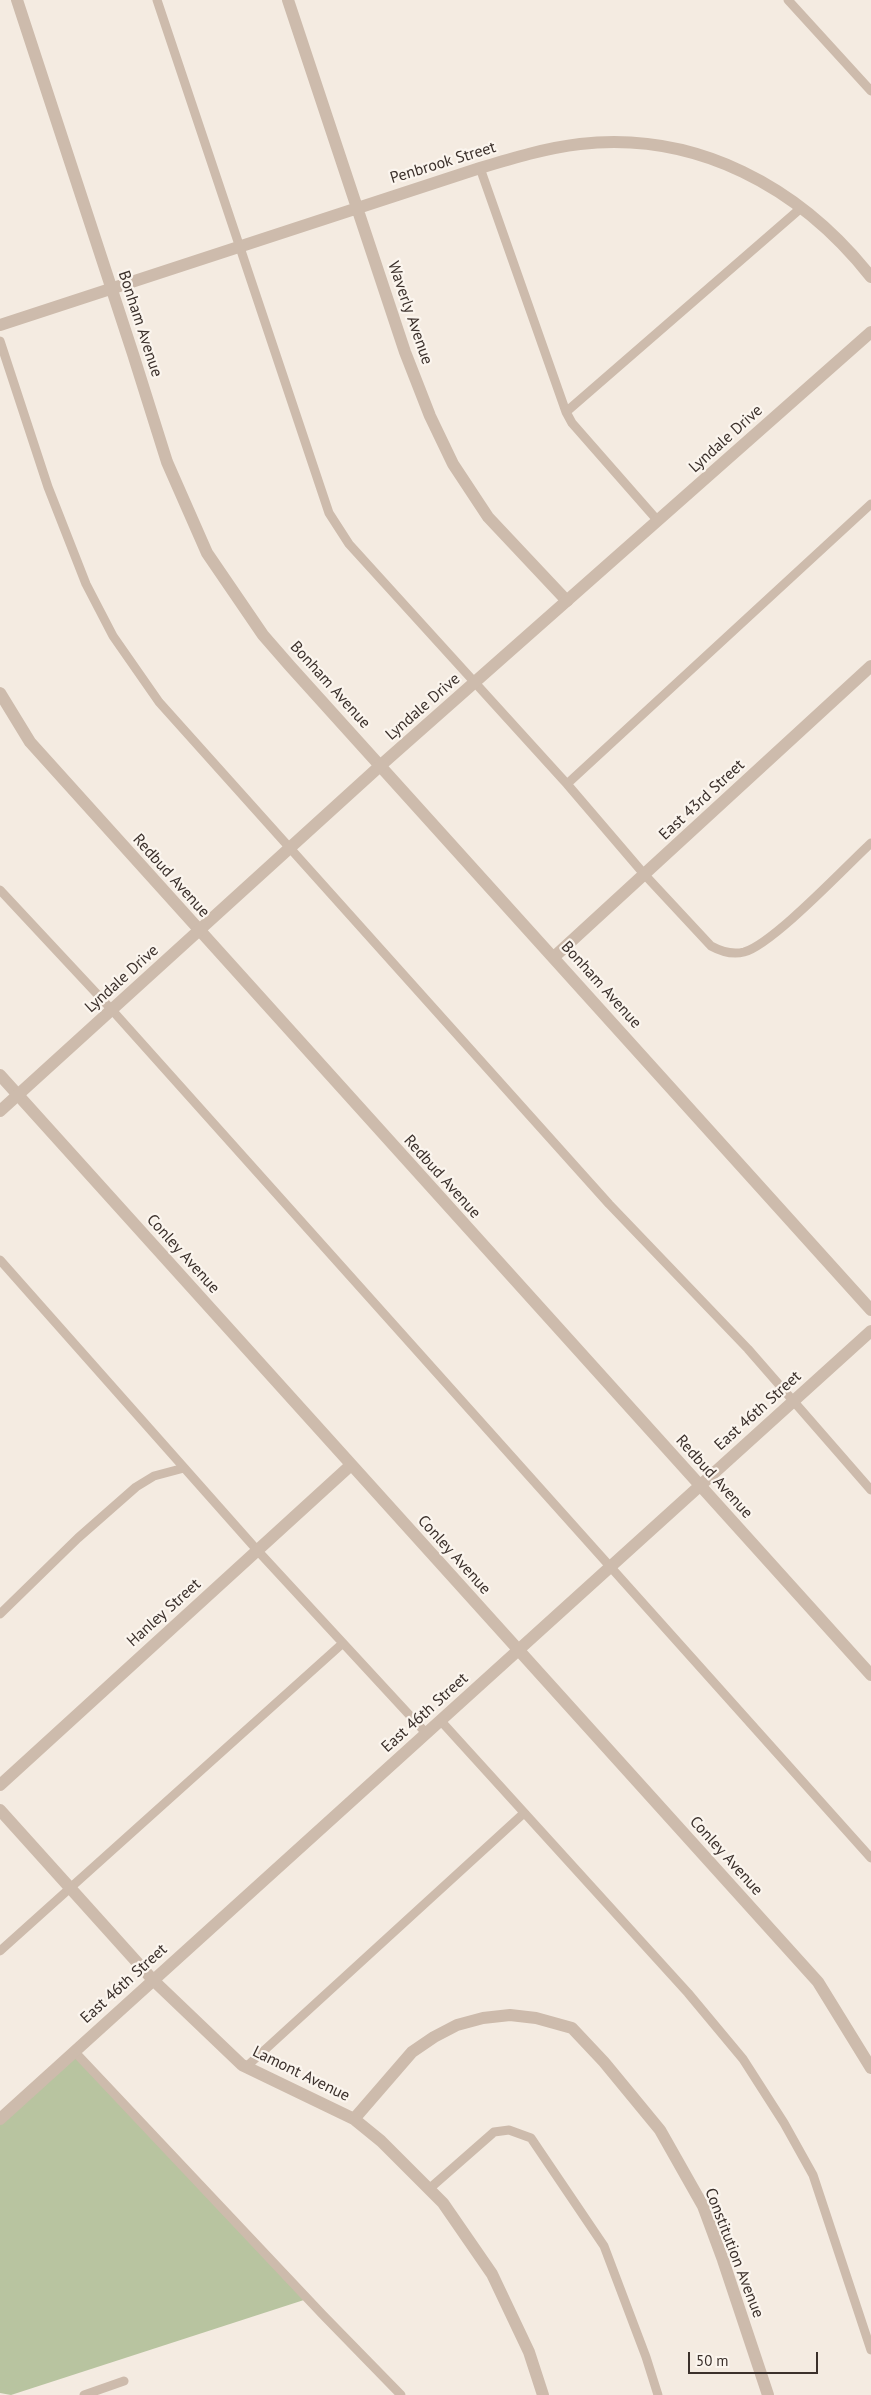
<!DOCTYPE html>
<style>
body{margin:0}
#map{position:relative;width:871px;height:2395px;overflow:hidden;background:#f4ebe1;font-family:"PT Sans",sans-serif}
canvas{display:block}
.scale{position:absolute;left:688px;top:2352px;width:130px;height:22px;box-sizing:border-box;border:2px solid #3b302b;border-top:0;padding-left:6px;font-size:15px;line-height:18px;white-space:nowrap;color:#3b302b;-webkit-text-stroke:4px #fbf5ee;paint-order:stroke}
</style>
<div id="map">
<canvas width="871" height="2395"></canvas>
<div class="scale">50 m</div>
</div>
<script>
const g = document.querySelector('canvas').getContext('2d');
g.lineJoin = 'round';
function fillPath(path, color) { g.fillStyle = color; g.fill(path, 'evenodd'); }
function strokePath(path, color, width, dash) { g.strokeStyle = color; g.lineWidth = width; g.lineCap = dash ? 'butt' : 'round'; g.setLineDash(dash || []); g.stroke(path); }
function label(font, color, halo, rows, align = 'center') {
  g.font = font + ' "PT Sans",sans-serif'; g.lineWidth = 4.5; g.setLineDash([]); g.textBaseline = 'middle'; g.strokeStyle = halo; g.fillStyle = color; for (const [text, x, y, turn = 0] of rows) {
    g.save(); g.translate(x, y); g.rotate((+turn || 0) * Math.PI / 180); g.textAlign = isNaN(turn) ? turn : align; if (halo) g.strokeText(text, 0, 0); g.fillText(text, 0, 0); g.restore();
  }
}
const green = new Path2D(`
 M74,2052L307,2299L11,2395L0,2393V2118Z`);
const service = new Path2D(`
 M157,0L329,513L349,544L567,784L644,874L711,946C722,952 732,955 744,952C773,944 845,867 871,843
 M788,0L871,91
 M480,168L566,412L572,423L658,521
 M0,341L48,487L86,584L113,636L159,702L609,1204L748,1349L871,1490
 M566,412L801,208
 M567,784L871,504
 M0,890L112,1010L871,1858
 M0,1260L257,1550L426,1733
 M0,1614L78,1538L136,1487L154,1476L184,1468
 M440,1720L688,1993L743,2059L784,2123L813,2175L871,2350
 M0,1951L343,1643
 M74,2051L323,2315L401,2395
 M246,2067L524,1813
 M429,2189L494,2132L509,2130L531,2138L604,2246L646,2357L658,2395
 M84,2395L124,2381`);
const minor = new Path2D(`
 M17,0L133,354L167,462L207,553L263,635L290,666L871,1310
 M288,0L405,352L430,416L453,464L488,517L567,601
 M0,325L480,168C513,158 546,148 580,144C697,131 800,187 871,277
 M0,693L30,742L871,1675
 M554,957L871,666
 M0,1075L818,1982L871,2068
 M0,1785L351,1465
 M0,1810L153,1980L242,2065L354,2119L381,2141L443,2203L492,2274L529,2352L543,2395
 M0,2119L871,1331
 M354,2119L412,2052L434,2037L457,2025L483,2018L510,2015L536,2018L572,2028L604,2062L660,2130L703,2206L723,2260L768,2395`);
const tertiary = new Path2D(`
 M0,1111L381,765L871,332`);
const streetNames = [
 ["Penbrook Street",443,163,-17],
 ["Waverly Avenue",410,313,71],
 ["Bonham Avenue",140,324,72],
 ["Lyndale Drive",726,439,-42],
 ["Bonham Avenue",330,685,48],
 ["Lyndale Drive",423,707,-41],
 ["East 43rd Street",702,800,-43],
 ["Redbud Avenue",171,876,48],
 ["Lyndale Drive",122,979,-42],
 ["Bonham Avenue",601,985,48],
 ["Redbud Avenue",442,1177,48],
 ["Conley Avenue",183,1254,48],
 ["East 46th Street",758,1411,-42],
 ["Redbud Avenue",714,1477,48],
 ["Conley Avenue",454,1555,48],
 ["Hanley Street",164,1613,-42],
 ["East 46th Street",425,1713,-42],
 ["Conley Avenue",726,1856,48],
 ["East 46th Street",124,1984,-42],
 ["Lamont Avenue",301,2074,26],
 ["Constitution Avenue",734,2253,69]
];
fillPath(green, '#b8c4a0');
strokePath(service, '#cdbbac', 9);
strokePath(minor, '#cdbbac', 12);
strokePath(tertiary, '#cdbbac', 12);
label('16px', '#3b302b', '#fbf5ee', streetNames);
</script>
